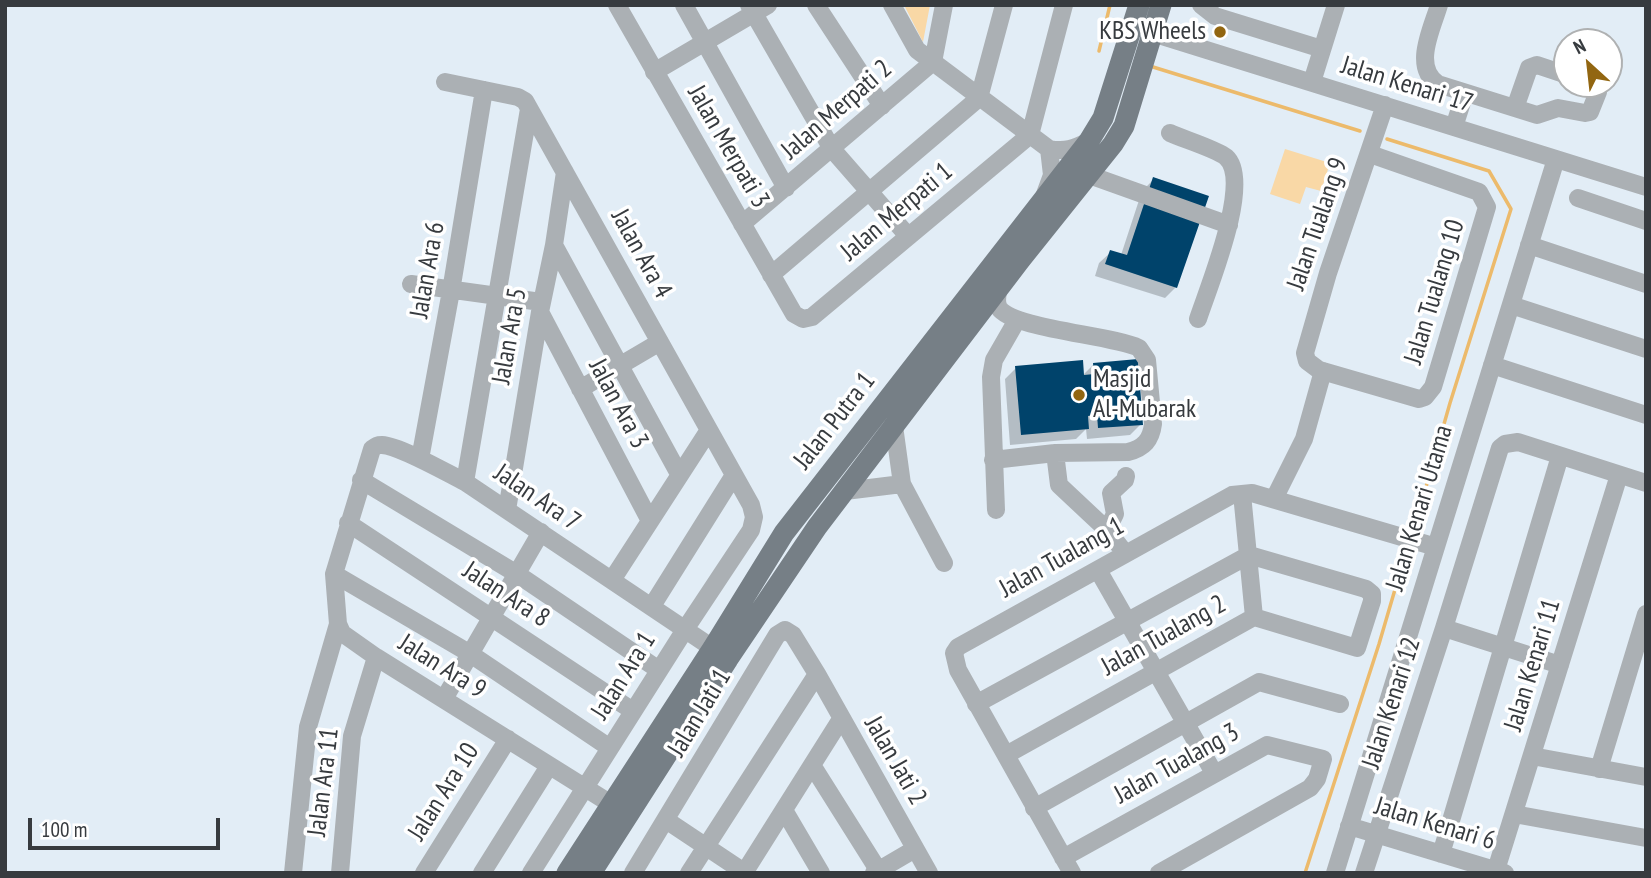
<!DOCTYPE html>
<style>
body{margin:0}
#map{position:relative;width:1651px;height:878px;overflow:hidden;background:#e2edf6;font-family:"PT Sans Narrow",sans-serif}
canvas{display:block}
.frame{position:absolute;inset:0;border:7px solid #373b3f;pointer-events:none}
.north{position:absolute;left:1553px;top:28px;width:70px;height:70px;box-sizing:border-box;background:#fff;border:2px solid #afb1b2;border-radius:50%;rotate:333deg;font-size:19px;font-weight:700;line-height:28px;text-align:center;color:#373b3f}
.north::after{content:'';display:block;margin:auto;width:24px;height:32px;background:#926611;clip-path:polygon(50% 0,100% 100%,50% 72%,0 100%)}
.scale{position:absolute;left:28px;top:818px;width:192px;height:32px;box-sizing:border-box;border:4px solid #373b3f;border-top:0;padding-left:9px;font-size:21px;line-height:24px;white-space:nowrap;color:#373b3f;-webkit-text-stroke:5px #fff;paint-order:stroke}
</style>
<div id="map">
<canvas width="1651" height="878"></canvas>
<div class="frame"></div>
<div class="north">N</div>
<div class="scale">100 m</div>
</div>
<script>
const g = document.querySelector('canvas').getContext('2d');
g.lineJoin = 'round';
function fillPath(path, color) { g.fillStyle = color; g.fill(path, 'evenodd'); }
function strokePath(path, color, width, dash) { g.strokeStyle = color; g.lineWidth = width; g.lineCap = dash ? 'butt' : 'round'; g.setLineDash(dash || []); g.stroke(path); }
function label(font, color, halo, rows, align = 'center') {
  g.font = font + ' "PT Sans Narrow",sans-serif'; g.lineWidth = 7; g.setLineDash([]); g.textBaseline = 'middle'; g.strokeStyle = halo; g.fillStyle = color; for (const [text, x, y, turn = 0] of rows) {
    g.save(); g.translate(x, y); g.rotate((+turn || 0) * Math.PI / 180); g.textAlign = isNaN(turn) ? turn : align; if (halo) g.strokeText(text, 0, 0); g.fillText(text, 0, 0); g.restore();
  }
}
const green = new Path2D(`
 M904,5H930L923,42Z
 M1285,149L1330,163L1321,191L1306,187L1300,204L1270,194Z`);
const shadow = new Path2D(`
 M1154,179L1176,287L1165,298L1095,276L1099,263L1111,252L1121,255L1142,191Z
 M1094,364L1141,424L1130,435L1087,439L1086,429L1076,439L1010,445L1005,379L1016,368L1082,376Z`);
const stream = new Path2D(`
 M1099,51L1110,5
 M1153,67L1360,131
 M1387,139L1489,171L1511,209L1450,403L1414,529
 M1305,873L1379,644L1406,552`);
const building = new Path2D(`
 M1153,177L1209,196L1177,288L1105,264L1110,250L1127,255Z
 M1138,359L1143,425L1098,428L1097,415L1088,416L1089,429L1021,435L1015,366L1083,360L1084,375L1094,374L1093,363Z`);
const minor = new Path2D(`
 M617,5L794,314L803,319L812,317L1030,135
 M684,5L786,188
 M749,5L832,149L908,236
 M816,5L882,106
 M892,5L917,50L1049,149C1065,152 1074,149 1089,141
 M1201,5L1215,16L1322,49
 M1439,5C1432,29 1412,67 1438,84L1537,115L1558,108L1585,113L1590,112L1598,92L1596,84
 M1152,33L1646,187
 M933,62L944,5
 M654,72L768,5
 M445,82L518,97L525,101L751,505L754,517L751,530L686,628L531,873
 M1312,82L1336,5
 M1515,108L1529,68L1537,65L1567,75
 M1454,127L1465,93
 M1170,133C1183,139 1216,149 1226,157C1253,181 1208,288 1198,319
 M1030,135L1064,5
 M1370,154L1479,192L1487,207L1433,387L1425,397L1419,399L1319,370L1307,361L1305,353L1328,273L1385,105
 M1078,171L1229,225
 M1045,194L1052,175L1049,149
 M1578,198L1646,221
 M742,224L933,62
 M554,245L679,474
 M1529,245L1646,284
 M771,275L979,98L1004,5
 M411,284L541,302
 M1511,305L1646,349
 M540,312L649,519
 M1492,365L1646,415
 M580,389L660,342
 M894,426L902,484
 M1055,453L1059,485L1107,530L1125,553
 M420,459L451,291L484,90
 M993,460L1055,453L1128,452C1144,448 1151,440 1153,424L1147,360L1139,348C1112,335 1013,329 999,308C996,303 997,297 998,292
 M361,480L517,574L659,670
 M465,482L529,109
 M845,491L902,484L944,563
 M1242,494L1254,617
 M1274,499L1304,439L1323,371
 M507,510L540,312L554,245L565,172
 M996,510L991,377L994,360L1017,320
 M348,523L633,711
 M1107,530L1115,514L1111,493L1125,480L1126,476
 M1098,570L1214,773
 M334,574L469,653L610,748
 M612,580L709,430
 M652,606L734,475
 M1444,628L1560,665
 M444,699L541,532
 M976,704L1249,555L1366,589L1372,594V601L1357,648L1254,617L1006,755
 M1532,756L1646,777
 M812,765L880,873
 M1599,769L1646,614
 M611,804L376,657L342,633L338,624L334,574L372,449C376,446 377,445 382,445C400,446 447,473 465,482L723,655
 M1034,808L1259,682L1340,704
 M784,810L821,873
 M1514,814L1646,838
 M666,820L744,872
 M1349,826L1505,873
 M1441,854L1560,456
 M1063,858L1267,745L1323,759L1317,779L1310,788L1159,873
 M1496,870L1619,475
 M293,873L308,727L338,624
 M340,873L352,736L376,657
 M424,873L508,739
 M482,873L549,766
 M633,873L777,635L785,630L793,635L817,674L929,873
 M689,873L817,674
 M744,873L841,719
 M874,873L915,849
 M1072,873L958,670L954,653L958,647L1232,495L1252,493L1436,547
 M1335,873L1556,159
 M1364,873L1444,628L1500,448L1505,444L1518,442L1646,483`);
const major = new Path2D(`
 M567,873L713,648L784,533L1089,141L1103,118L1139,5
 M591,873L728,659L817,527L1021,259L1113,144L1124,126L1161,5`);
const markers = [
 [1220,32,7,"#926611"],
 [1079,395,7,"#926611"]
];
const poiNames = [
 ["KBS Wheels",1206,32],
 ["Masjid",1093,380,"left"],
 ["Al-Mubarak",1093,410,"left"]
];
const streetNames = [
 ["Jalan Kenari 17",1407,85,17],
 ["Jalan Merpati 2",837,110,-41],
 ["Jalan Merpati 3",728,147,60],
 ["Jalan Merpati 1",897,212,-40],
 ["Jalan Tualang 9",1318,224,-71],
 ["Jalan Ara 4",641,254,61],
 ["Jalan Ara 6",428,270,-80],
 ["Jalan Tualang 10",1435,292,-73],
 ["Jalan Ara 5",510,336,-80],
 ["Jalan Ara 3",618,404,62],
 ["Jalan Putra 1",835,421,-52],
 ["Jalan Ara 7",537,498,34],
 ["Jalan Kenari Utama",1420,508,-73],
 ["Jalan Tualang 1",1062,558,-29],
 ["Jalan Ara 8",506,595,33],
 ["Jalan Tualang 2",1164,636,-29],
 ["Jalan Kenari 11",1533,665,-73],
 ["Jalan Ara 9",442,667,32],
 ["Jalan Ara 1",624,676,-58],
 ["Jalan Kenari 12",1392,703,-72],
 ["Jalan Jati 1",700,713,-59],
 ["Jalan Jati 2",895,761,60],
 ["Jalan Tualang 3",1177,764,-29],
 ["Jalan Ara 11",324,782,-83],
 ["Jalan Ara 10",444,792,-58],
 ["Jalan Kenari 6",1435,824,17]
];
fillPath(green, '#f9d8a6');
fillPath(shadow, '#0003');
strokePath(stream, '#ecba6b', 3.5);
fillPath(building, '#00436b');
strokePath(minor, '#abb0b4', 18);
strokePath(major, '#767f86', 21);
for (const [x, y, r, color] of markers) { const dot = new Path2D(); dot.arc(x, y, r, 0, 2 * Math.PI); g.fillStyle = color; g.fill(dot); strokePath(dot, '#fff', 2.5); }
label('26px', '#373b3f', '#fff', poiNames, 'right');
label('26px', '#373b3f', '#fff', streetNames);
</script>
